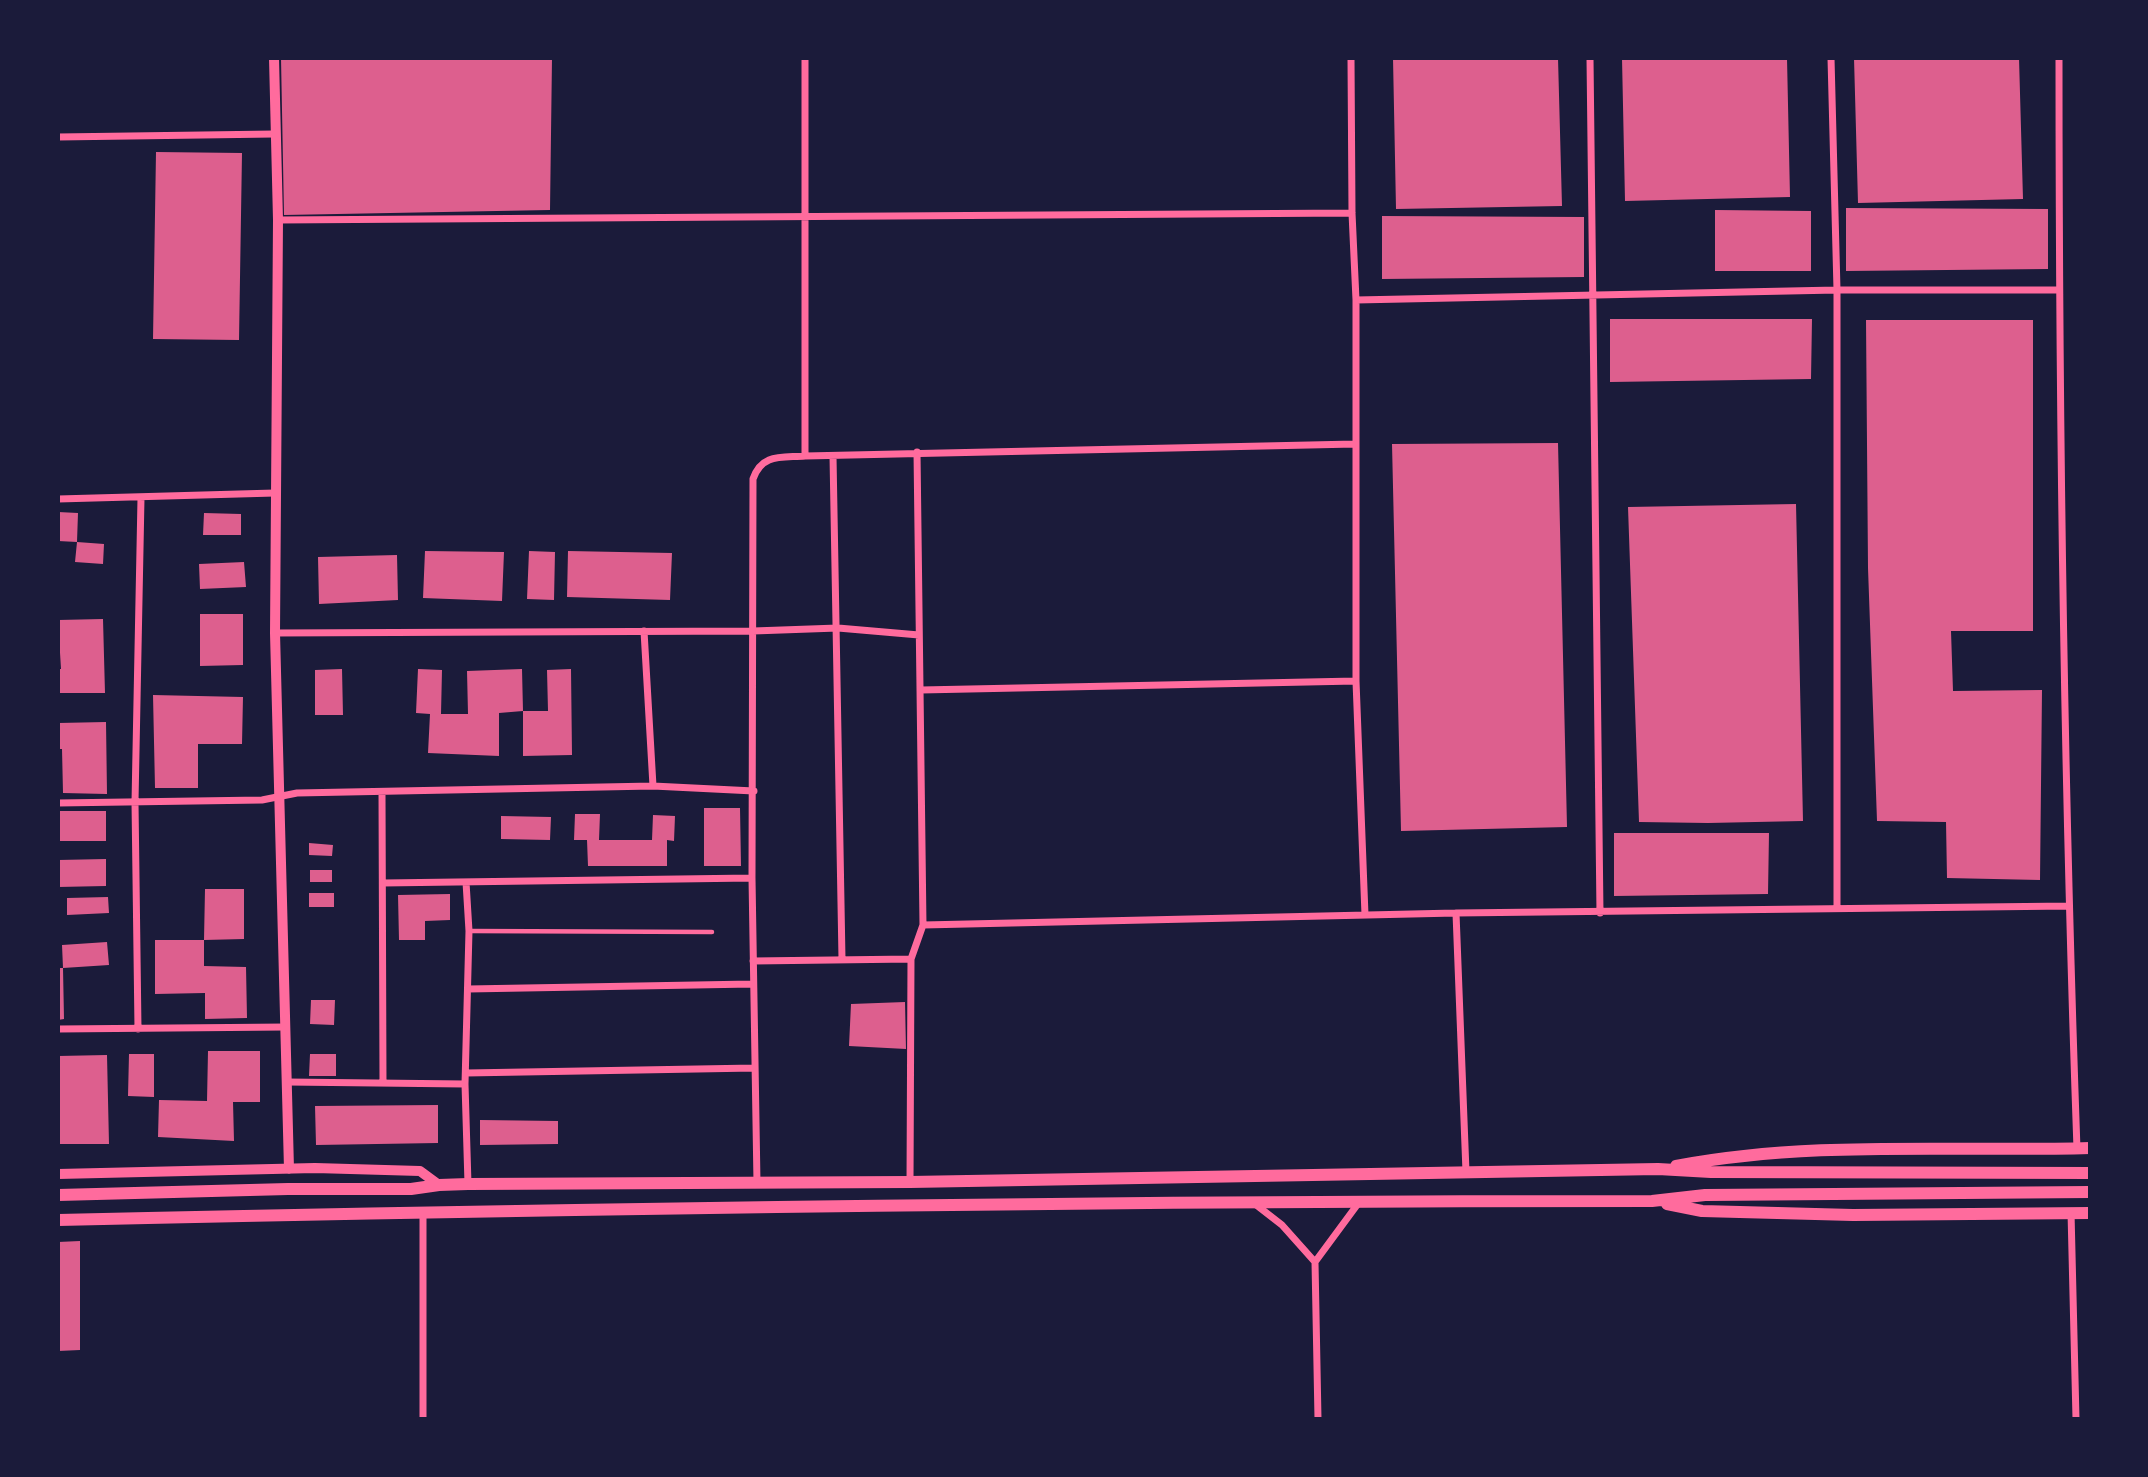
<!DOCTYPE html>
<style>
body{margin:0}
#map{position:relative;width:2148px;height:1477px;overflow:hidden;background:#1b1b3a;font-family:"Titillium Web",sans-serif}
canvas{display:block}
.frame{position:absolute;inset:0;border:60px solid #1b1b3a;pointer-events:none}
</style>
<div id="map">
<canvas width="2148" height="1477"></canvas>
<div class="frame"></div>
</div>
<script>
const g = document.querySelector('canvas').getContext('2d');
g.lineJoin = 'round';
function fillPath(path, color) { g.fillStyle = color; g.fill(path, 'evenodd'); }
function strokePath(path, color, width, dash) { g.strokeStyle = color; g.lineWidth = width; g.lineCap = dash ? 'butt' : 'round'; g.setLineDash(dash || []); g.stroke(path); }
const building = new Path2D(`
 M281,58H552L550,210L284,215Z
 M1393,58H1558L1562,206L1396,209Z
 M1622,58H1787L1790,197L1625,201Z
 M1854,58H2019L2023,199L1858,203Z
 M156,152L242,153L239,340L153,339Z
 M1846,208L2048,209V269L1846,271Z
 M1715,210L1811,211V271H1715Z
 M1382,216L1584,217V277L1382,279Z
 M1610,319H1812L1811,379L1610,382Z
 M1866,320H2033V631H1951L1953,691L2042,690L2040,880L1947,878L1946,822L1877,821L1868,568Z
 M1558,443L1567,827L1401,831L1392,444Z
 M1796,504L1803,821L1708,823L1639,822L1628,507Z
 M58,512L78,513L77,542L104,544L103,564L75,562L77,542L58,541Z
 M204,513L241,514V535H203Z
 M425,551L504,552L502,601L423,598Z
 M529,551L555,552L554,600L527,599Z
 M568,551L672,553L670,600L567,597Z
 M397,555L398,600L319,604L318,557Z
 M244,562L246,587L200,589L199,564Z
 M200,614H243V665L200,666Z
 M103,619L105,693H58V669H61L58,620Z
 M342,669L343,715H315V670Z
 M418,669L442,670L441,714H468L467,671L522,669L523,711L499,713V756L428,753L430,714L416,713Z
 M571,669L572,755L523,756V711H548L547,670Z
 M153,695L243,697L242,744H198V788H155Z
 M106,722L107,794L63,793L62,749H58V723Z
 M704,808H740L741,866H704Z
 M58,811H106V841H58Z
 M575,814H600L599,840H652L653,815L675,816L674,841L667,840V866H588L587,840H574Z
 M501,816L551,817L550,840L501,839Z
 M1614,833H1769L1768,894L1614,896Z
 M309,843L333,845L332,856L309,855Z
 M106,859V886L58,887V860Z
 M310,870H332V882H310Z
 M205,889H244V939L204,940Z
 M309,893H334V907H309Z
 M450,894V920L425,921V940H399L398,895Z
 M108,897L109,913L67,915V898Z
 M155,940H204V966L246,967L247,1018L205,1019V993L155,994Z
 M107,942L109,965L63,968L62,945Z
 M58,968H63L64,1019L58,1020Z
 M311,1000H335L334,1025L310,1024Z
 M905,1002L906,1049L849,1046L851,1004Z
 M208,1051H260V1102H233L234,1141L158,1137L159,1100L207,1101Z
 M129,1054H154V1097L128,1096Z
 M310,1054H336V1076H309Z
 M107,1055L109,1144H58V1056Z
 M438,1105V1143L316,1145L315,1106Z
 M480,1120L558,1121V1144L480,1145Z
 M80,1241V1350L58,1351V1242Z`);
const service = new Path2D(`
 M470,931L712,932`);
const minor = new Path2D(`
 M805,58V456
 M1351,58L1352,213L1356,300V681L1365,915
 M1590,58L1600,913
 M1831,58L1837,290V908
 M2059,58C2059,421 2064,785 2077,1149
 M58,137L274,134
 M278,220L1352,213
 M1356,300L1837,290H2059
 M833,456L842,959
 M58,499L275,493
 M644,631L653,786
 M275,633L753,631L838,628L919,635
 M921,690L1356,681
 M382,792L383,1082
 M58,803L262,800L297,793L653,786L754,791
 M466,882L469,931L465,1084L468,1184
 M383,883L752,878
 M1456,913L1466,1172
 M923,925L1456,913L2069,906
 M753,961L911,959
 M468,989L752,984
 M58,1029L286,1027
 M138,1029L135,802L141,498
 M466,1073L755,1068
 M287,1082L465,1084
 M910,1182L911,959L923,925L917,452
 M757,1183L752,878L753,479C762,453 782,458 805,456L1355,444
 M1255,1204L1282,1225L1315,1262L1318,1419
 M423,1212V1419
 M2071,1212L2076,1419
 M1315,1262L1360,1201`);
const tertiary = new Path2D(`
 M274,58L278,220L275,633L289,1169
 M58,1174L315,1168L420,1171L439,1185`);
const secondary = new Path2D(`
 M1676,1166C1812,1140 1952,1152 2090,1148
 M58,1195L288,1189H411L439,1185L468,1184L910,1182L1658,1169L1711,1172L2090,1173
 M1667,1204L1702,1211L1853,1215L2090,1213
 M58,1220C589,1208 1121,1201 1652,1201L1705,1195L2090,1192`);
fillPath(building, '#dd5f8e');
strokePath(service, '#ff6b9d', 4.5);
strokePath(minor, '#ff6b9d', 7);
strokePath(tertiary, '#ff6b9d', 10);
strokePath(secondary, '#ff6b9d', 12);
</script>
